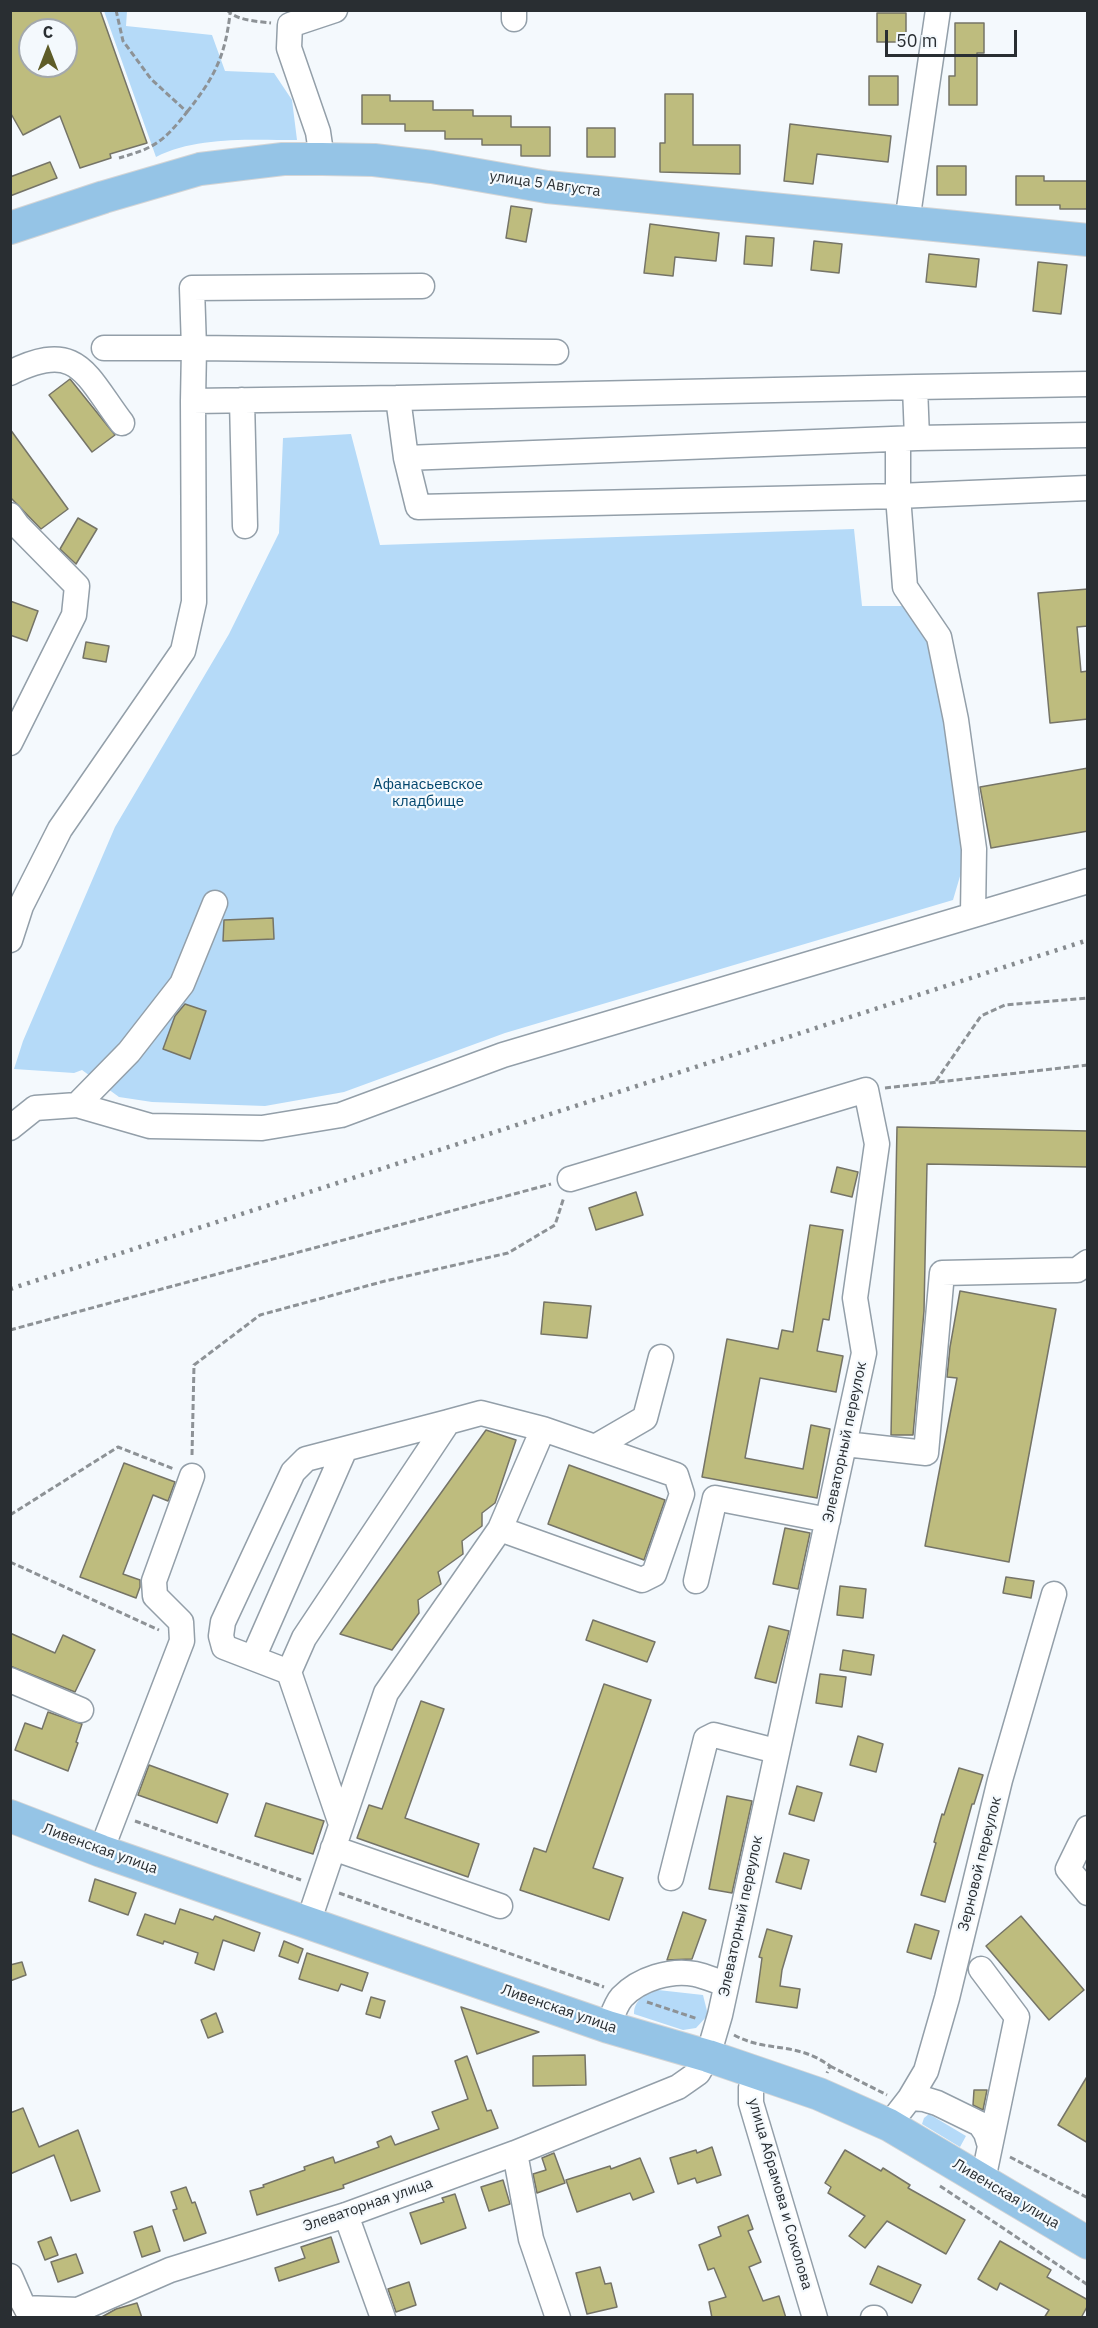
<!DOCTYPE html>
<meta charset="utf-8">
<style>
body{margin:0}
#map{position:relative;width:1098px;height:2328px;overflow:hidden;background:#f4f9fd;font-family:"IBM Plex Sans",sans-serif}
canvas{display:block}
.frame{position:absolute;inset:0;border:12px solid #292e32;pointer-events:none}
.north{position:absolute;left:18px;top:18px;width:60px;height:60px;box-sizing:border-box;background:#f4f9fd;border:2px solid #a3a8ac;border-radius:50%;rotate:0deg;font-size:16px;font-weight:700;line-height:24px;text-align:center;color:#292e32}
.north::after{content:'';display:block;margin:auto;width:21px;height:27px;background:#5e5c28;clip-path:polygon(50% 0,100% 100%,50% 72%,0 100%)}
.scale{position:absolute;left:885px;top:30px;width:132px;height:27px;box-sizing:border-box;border:3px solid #292e32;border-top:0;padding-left:8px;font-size:18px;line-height:21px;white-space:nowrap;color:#292e32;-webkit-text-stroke:4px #f4f9fd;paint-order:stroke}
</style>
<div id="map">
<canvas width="1098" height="2328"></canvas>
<div class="frame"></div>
<div class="north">С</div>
<div class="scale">50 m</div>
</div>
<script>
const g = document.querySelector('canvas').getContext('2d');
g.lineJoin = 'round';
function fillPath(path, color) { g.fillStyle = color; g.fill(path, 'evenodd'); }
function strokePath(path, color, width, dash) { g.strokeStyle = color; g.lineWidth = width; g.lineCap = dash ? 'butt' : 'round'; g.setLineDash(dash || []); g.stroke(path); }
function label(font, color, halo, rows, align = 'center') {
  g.font = font + ' "IBM Plex Sans",sans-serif'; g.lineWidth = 4.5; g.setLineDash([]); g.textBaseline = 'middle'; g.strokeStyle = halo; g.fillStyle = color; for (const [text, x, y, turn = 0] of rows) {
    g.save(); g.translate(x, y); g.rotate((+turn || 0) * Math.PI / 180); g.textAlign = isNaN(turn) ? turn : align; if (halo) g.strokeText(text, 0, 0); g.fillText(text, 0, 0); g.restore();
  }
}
const green = new Path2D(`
 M104,11H127L126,26L212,35L225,71L274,73L292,100L297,140C252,140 196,136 156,157Z
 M351,434L380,545L854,529L862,606H911L934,641L966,856L953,900L505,1033L344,1092L265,1106L152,1102L119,1097L82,1070L74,1073L14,1069L23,1041L115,827L229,634L279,533L283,438Z
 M658,1990L703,1995L708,2015L696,2028L683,2030L634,2014C634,1999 645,1995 658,1990Z
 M929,2114L966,2136L960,2147L922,2124L924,2118Z`);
const building = new Path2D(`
 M10,10H100L147,143L110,154L111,158L80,168L60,116L23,135L10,112ZM30,30H66V66H30Z
 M877,13H906V42H877Z
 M955,23H984V53H977V105H949V76H955Z
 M869,76H898V105H869Z
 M665,94H693V145H740V174L660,172V143H665Z
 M362,95H390V101H433V110H473V116H511V127H550V156H521V145H482V139H445V131H405V124H362Z
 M790,124L891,136L888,162L817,154L813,184L784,181Z
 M587,128H615V157H587Z
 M50,162L57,178L10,196V177Z
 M937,166H966V195H937Z
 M1016,176H1044V181H1088V209H1060V205H1016Z
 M511,206L532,209L526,242L506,238Z
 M650,224L719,233L716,261L675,257L673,276L644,273Z
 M746,236L774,238L772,266L744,264Z
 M814,241L842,244L839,273L811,270Z
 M929,254L979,259L976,287L926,282Z
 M1038,262L1067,265L1061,314L1033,311Z
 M70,379L115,435L92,452L49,395Z
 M10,429L68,509L41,529L10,497Z
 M78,518L97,529L76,564L60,549Z
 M1088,589V626L1077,627L1081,672L1088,671V719L1050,723L1038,593Z
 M10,601L38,611L27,641L10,635Z
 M86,642L109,646L106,662L83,658Z
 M1088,768V831L991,848L980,787Z
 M273,918L274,939L223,941L224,920Z
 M185,1004L206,1011L190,1059L163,1049L175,1016Z
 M897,1127L1088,1131V1167L927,1164L924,1311L913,1435H891Z
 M837,1167L858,1172L852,1197L831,1192Z
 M636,1192L643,1215L596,1230L589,1208Z
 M810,1225L843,1230L829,1320L823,1319L817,1351L843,1356L836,1392L760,1378L745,1458L803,1469L811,1425L830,1429L817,1498L702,1477L727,1339L778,1349L782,1330L793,1332Z
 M960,1291L1056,1309L1009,1562L925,1546L957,1378L947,1377L950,1347Z
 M544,1302L591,1306L587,1338L541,1334Z
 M486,1430L516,1440L495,1503L482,1513V1526L462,1541L463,1554L438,1572L441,1584L418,1600L419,1613L392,1650L340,1634Z
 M124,1463L175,1482L168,1501L153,1495L123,1574L140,1580V1587L136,1598L80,1577Z
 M569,1465L665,1500L644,1560L548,1524Z
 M785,1528L810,1533L798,1589L773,1584Z
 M1006,1577L1034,1581L1031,1598L1003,1593Z
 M840,1586L866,1589L863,1618L837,1615Z
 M593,1620L655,1642L647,1662L586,1640Z
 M769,1626L789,1631L776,1683L755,1678Z
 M10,1633L55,1653L63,1635L95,1650L75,1692L10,1666Z
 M843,1650L874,1655L871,1675L840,1670Z
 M820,1674L846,1677L842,1707L816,1703Z
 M604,1684L651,1700L593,1868L623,1878L609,1920L520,1890L534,1848L546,1852Z
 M421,1701L444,1709L405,1818L479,1844L468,1877L357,1838L369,1805L382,1809Z
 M48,1712L82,1724L76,1742L78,1743L68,1771L15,1750L25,1723L42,1729Z
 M858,1736L883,1744L876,1772L850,1765Z
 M149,1765L228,1794L217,1823L138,1795Z
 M959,1768L983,1775L974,1804H972L945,1902L921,1895L936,1843L934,1842L942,1814L944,1815Z
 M797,1786L822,1793L814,1821L789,1814Z
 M727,1796L752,1801L732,1893L709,1889Z
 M266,1803L324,1821L313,1854L255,1836Z
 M784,1853L809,1860L801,1889L776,1882Z
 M95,1879L136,1893L128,1915L89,1901Z
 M180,1909L213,1920L215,1916L260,1933L254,1951L223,1940L214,1970L195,1963L198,1953L164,1941L163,1944L137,1935L145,1914L175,1924Z
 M683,1912L706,1920L692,1959L667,1960Z
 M1021,1916L1084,1990L1049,2020L986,1946Z
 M915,1924L939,1931L931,1959L907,1952Z
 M767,1929L792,1936L782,1970L780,1986L800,1989L797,2008L756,2002L762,1958L759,1957Z
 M284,1941L303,1949L298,1963L279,1956Z
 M307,1953L368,1973L362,1991L341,1984L338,1991L299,1979Z
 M22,1962L26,1975L10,1981V1965Z
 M371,1997L385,2001L380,2018L366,2014Z
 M461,2007L539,2032L477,2054Z
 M216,2013L223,2032L208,2038L201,2020Z
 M585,2055L586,2085L533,2086V2056Z
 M467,2056L487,2111L491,2110L498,2128L343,2185L344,2188L257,2215L250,2191L264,2187L263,2185L305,2170L304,2167L333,2157L335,2163L379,2147L377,2142L391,2136L395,2145L439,2129L432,2112L468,2099L455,2061Z
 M1088,2075V2143L1058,2125Z
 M974,2090H987L983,2110L973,2105Z
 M23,2108L39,2147L78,2130L100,2191L71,2201L54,2155L10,2174V2113Z
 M712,2147L721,2175L697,2183L695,2178L678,2184L670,2158L696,2150L697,2153Z
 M845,2150L881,2171L883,2168L910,2185L908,2188L965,2220L946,2254L887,2221L865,2248L849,2236L865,2216L828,2193L831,2187L825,2183Z
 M554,2153L565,2183L537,2193L533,2174L546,2170L542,2158Z
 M640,2158L654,2192L633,2200L630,2193L577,2212L566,2180L610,2166L611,2169Z
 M503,2180L510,2204L489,2211L481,2187Z
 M186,2187L192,2203L195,2202L206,2233L184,2241L173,2210L177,2209L171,2192Z
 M455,2194L466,2228L421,2244L410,2213L444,2202L442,2198Z
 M748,2215L753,2229L748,2231L761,2262L749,2267L763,2301L779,2296L786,2318H712L709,2302L726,2297L714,2268L708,2270L699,2245L721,2236L718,2227Z
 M152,2226L160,2251L142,2257L134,2232Z
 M51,2237L58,2255L45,2260L38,2242Z
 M331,2237L339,2262L279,2281L275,2268L305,2258L301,2247Z
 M1000,2241L1051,2270L1047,2277L1088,2300V2305L1081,2318H1044L1049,2310L1000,2283L997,2290L978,2279Z
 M76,2254L83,2273L58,2282L51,2262Z
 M878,2266L921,2285L912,2303L870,2284Z
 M600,2267L605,2284L611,2283L617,2307L587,2314L576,2273Z
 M409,2282L416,2305L396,2312L388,2289Z
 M137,2303L142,2318H100L116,2309Z`);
const path = new Path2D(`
 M116,10L123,41L151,79L187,112C164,141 155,148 119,158
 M227,10C237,21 257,21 271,23
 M187,112C214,78 225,57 230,14
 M936,1081L981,1016L1005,1005L1088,998
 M885,1088L1088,1065
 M10,1330L551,1184
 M192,1455L194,1365L260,1315L385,1281L508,1253L555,1225L564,1197
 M10,1515L118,1447L174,1469
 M10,1562L159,1630
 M135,1821L301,1880
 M339,1893L604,1987
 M647,2002L698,2019
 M734,2035C767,2053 796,2041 830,2066L827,2073
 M830,2066L887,2095
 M1010,2157L1088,2198
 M940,2186L1088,2285`);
const minor = new Path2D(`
 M514,19V10
 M322,159L318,132L289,48L290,25L335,10
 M907,222L938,10
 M104,348H194L192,288L422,286
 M10,373C78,339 85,374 122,423
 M915,387L1088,384
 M398,398L406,458L917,438L1088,435
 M242,400L245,526
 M193,401L194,348L556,352
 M898,439V496L905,587L939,637L956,720L974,849L973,914
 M406,458L418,507L898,496L1088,488
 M10,515L18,526L77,586L74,615L10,743
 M10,940L21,906L60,829L183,651L194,602L193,401L398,398L915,387L917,438
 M77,1105L129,1052L182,984L215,903
 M10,1128L35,1108L77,1105L150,1126L262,1128L341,1115L503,1055L1088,881
 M845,1444L926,1453L942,1273L1077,1270L1088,1262
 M595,1447L645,1418L661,1357
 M696,1581L715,1498L828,1520
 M253,1658L345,1449
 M289,1672L224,1647L221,1636L223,1622L293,1472L306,1459L448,1422
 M10,1680L81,1710
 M341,1824L289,1672L304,1638L448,1422L481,1413L543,1429
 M1088,1828L1068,1869L1088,1893
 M333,1848L500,1906
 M101,1851L182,1641L181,1622L155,1596L154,1581L192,1476
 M671,1878L706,1739L714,1735L776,1751
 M308,1923L386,1693L500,1529L543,1429L676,1475L682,1494L654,1574L642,1580L500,1529
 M981,1969L1017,2017L983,2180
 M608,2027C612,2017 615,2005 622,1997C639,1979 671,1969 695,1974C705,1976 716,1981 726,1984
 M755,2071L751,2088V2103L815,2318
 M910,2098L924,2099L937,2103L980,2124L986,2133L990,2146
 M889,2125L910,2098L926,2071L947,1998L1000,1780L1054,1594
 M515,2153L531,2239L558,2318
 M346,2215L383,2318
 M10,2276L24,2308
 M10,2306L24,2308L78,2310L170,2270L346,2215L515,2153L678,2087L698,2073L708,2056L720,2015L864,1353L855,1298L877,1144L866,1090L570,1179
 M873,2318H875`);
const major = new Path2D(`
 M10,228L104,197L200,169L283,159H322L374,160L432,167L547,187L1088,240
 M10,1816L101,1851L608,2027L708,2056L819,2094L889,2125L1088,2243`);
const tram = new Path2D(`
 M10,2305L17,2318`);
const rail = new Path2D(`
 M10,1289L1088,940`);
const streetNames = [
 ["улица 5 Августа",545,184,8],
 ["Элеваторный переулок",845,1442,-78],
 ["Ливенская улица",100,1849,20],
 ["Зерновой переулок",980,1864,-76],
 ["Элеваторный переулок",741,1916,-78],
 ["Ливенская улица",559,2009,19],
 ["улица Абрамова и Соколова",780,2194,74],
 ["Ливенская улица",1006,2194,31],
 ["Элеваторная улица",368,2205,-19]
];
const parkNames = [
 ["Афанасьевское",428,785],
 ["кладбище",428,802]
];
fillPath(green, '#b5daf8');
fillPath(building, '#bebc7e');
strokePath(building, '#757467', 1.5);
strokePath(minor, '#939fa9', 27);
strokePath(major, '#d4d5d6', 34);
strokePath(path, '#8d9296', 3, [6, 3]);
strokePath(minor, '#fff', 24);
strokePath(major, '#95c4e6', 32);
strokePath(tram, '#868b8f', 1.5);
strokePath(rail, '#868b8f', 4.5, [3, 6]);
label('15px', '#292e32', '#f4f9fd', streetNames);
label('15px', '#03466d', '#f4f9fd', parkNames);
</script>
